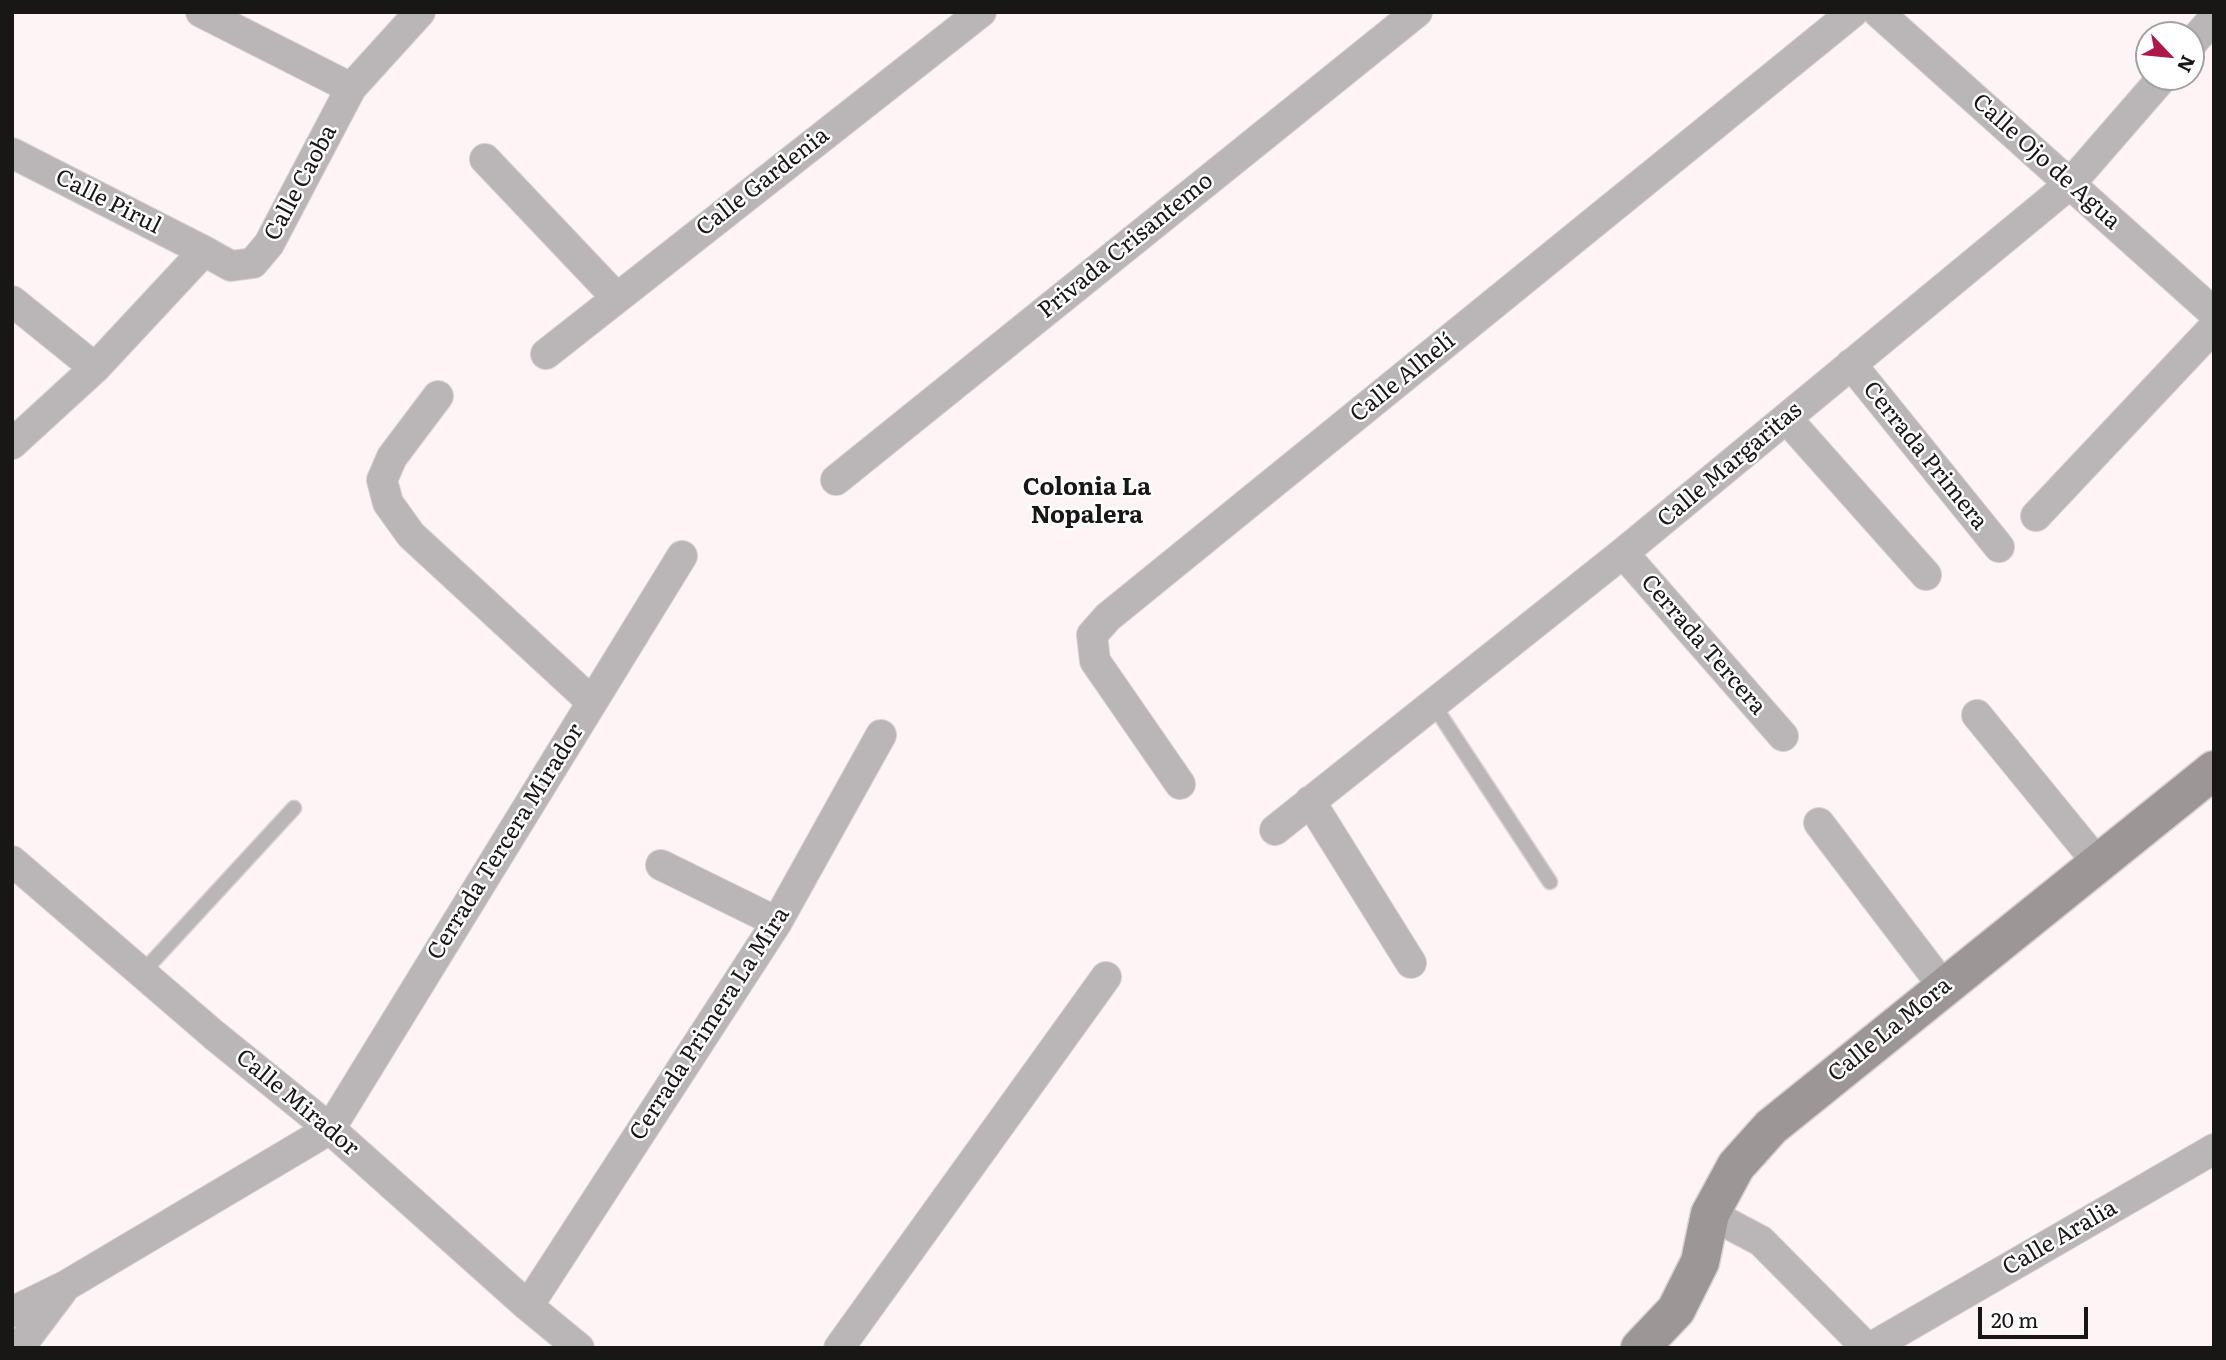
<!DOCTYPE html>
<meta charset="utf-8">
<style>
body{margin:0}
#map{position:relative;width:2226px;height:1360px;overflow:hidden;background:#fef4f5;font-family:Literata,serif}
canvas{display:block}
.frame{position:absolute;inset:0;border:14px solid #191616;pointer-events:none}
.north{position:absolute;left:2135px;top:21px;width:70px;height:70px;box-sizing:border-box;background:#fff;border:2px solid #a3a2a2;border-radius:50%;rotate:116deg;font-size:19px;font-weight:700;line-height:28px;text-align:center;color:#191616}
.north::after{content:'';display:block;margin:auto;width:24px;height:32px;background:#ac1847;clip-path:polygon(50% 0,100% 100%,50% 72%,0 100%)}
.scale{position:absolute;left:1978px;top:1307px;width:110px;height:32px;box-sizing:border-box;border:4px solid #191616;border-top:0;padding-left:9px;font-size:21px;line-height:24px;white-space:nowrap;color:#191616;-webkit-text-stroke:5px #fff;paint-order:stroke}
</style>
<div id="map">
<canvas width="2226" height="1360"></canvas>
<div class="frame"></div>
<div class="north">N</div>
<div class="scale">20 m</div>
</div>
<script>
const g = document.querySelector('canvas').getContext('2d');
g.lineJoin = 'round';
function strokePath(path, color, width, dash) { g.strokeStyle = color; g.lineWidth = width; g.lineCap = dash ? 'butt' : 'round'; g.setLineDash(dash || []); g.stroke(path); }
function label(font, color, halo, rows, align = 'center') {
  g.font = font + ' Literata,serif'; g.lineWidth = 5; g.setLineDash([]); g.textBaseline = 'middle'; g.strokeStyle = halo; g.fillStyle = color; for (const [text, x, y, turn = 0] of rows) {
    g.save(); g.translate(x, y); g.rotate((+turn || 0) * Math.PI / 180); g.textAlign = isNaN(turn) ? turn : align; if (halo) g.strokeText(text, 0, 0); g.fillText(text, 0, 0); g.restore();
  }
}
const lane = new Path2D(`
 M1433,704L1550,882
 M142,973L294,808`);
const street = new Path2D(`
 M201,12L351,88
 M1878,12L2214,313
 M2191,44L2214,18
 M12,153L204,251
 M485,159L616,297
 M12,301L95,368
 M546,354L981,12
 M1851,364L1999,547
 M438,396L392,457L382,480L388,503L411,535L592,702
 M1787,419L1926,575
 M12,444L95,368L204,251L231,266L253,263L269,244L351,88L420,12
 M836,480L1417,12
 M2036,516L2214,327
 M1623,553L1783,736
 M1977,715L2097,862
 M1180,784L1095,661L1092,635L1108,617L1853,12
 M1310,801L1411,963
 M1819,823L1943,986
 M1275,830L1623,553L2070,184L2163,77
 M12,861L214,1035L330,1129L528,1306L579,1348
 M661,865L777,922
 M1710,1214L1761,1241L1867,1348
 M528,1306L777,922L881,735
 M12,1312L67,1285L330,1129L682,556
 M19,1348L62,1291
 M839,1348L1106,977
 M1870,1348L2214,1149`);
const secondary = new Path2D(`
 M1640,1348L1676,1310L1700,1262L1710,1214L1736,1166L1771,1127L2214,770`);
const streetNames = [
 ["Calle Ojo de Agua",2046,162,42],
 ["Calle Gardenia",763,182,-38],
 ["Calle Caoba",301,183,-62],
 ["Calle Pirul",108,202,27],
 ["Privada Crisantemo",1126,246,-39],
 ["Calle Alhelí",1403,378,-39],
 ["Cerrada Primera",1925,456,51],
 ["Calle Margaritas",1730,465,-40],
 ["Cerrada Tercera",1703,645,49],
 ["Cerrada Tercera Mirador",506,842,-58],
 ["Cerrada Primera La Mira",710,1024,-57],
 ["Calle La Mora",1890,1030,-39],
 ["Calle Mirador",297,1103,40],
 ["Calle Aralia",2060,1238,-30]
];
const neighbourhoodNames = [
 ["Colonia La",1087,488],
 ["Nopalera",1087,516]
];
strokePath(lane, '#d9d0d1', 17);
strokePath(street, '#d9d0d1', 32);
strokePath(secondary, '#d9d0d1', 41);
strokePath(lane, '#bab5b6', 14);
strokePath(street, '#bab5b6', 30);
strokePath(secondary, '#9c9696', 38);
label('23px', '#191616', '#fff', streetNames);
label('bold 24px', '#191616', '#fff', neighbourhoodNames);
</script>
